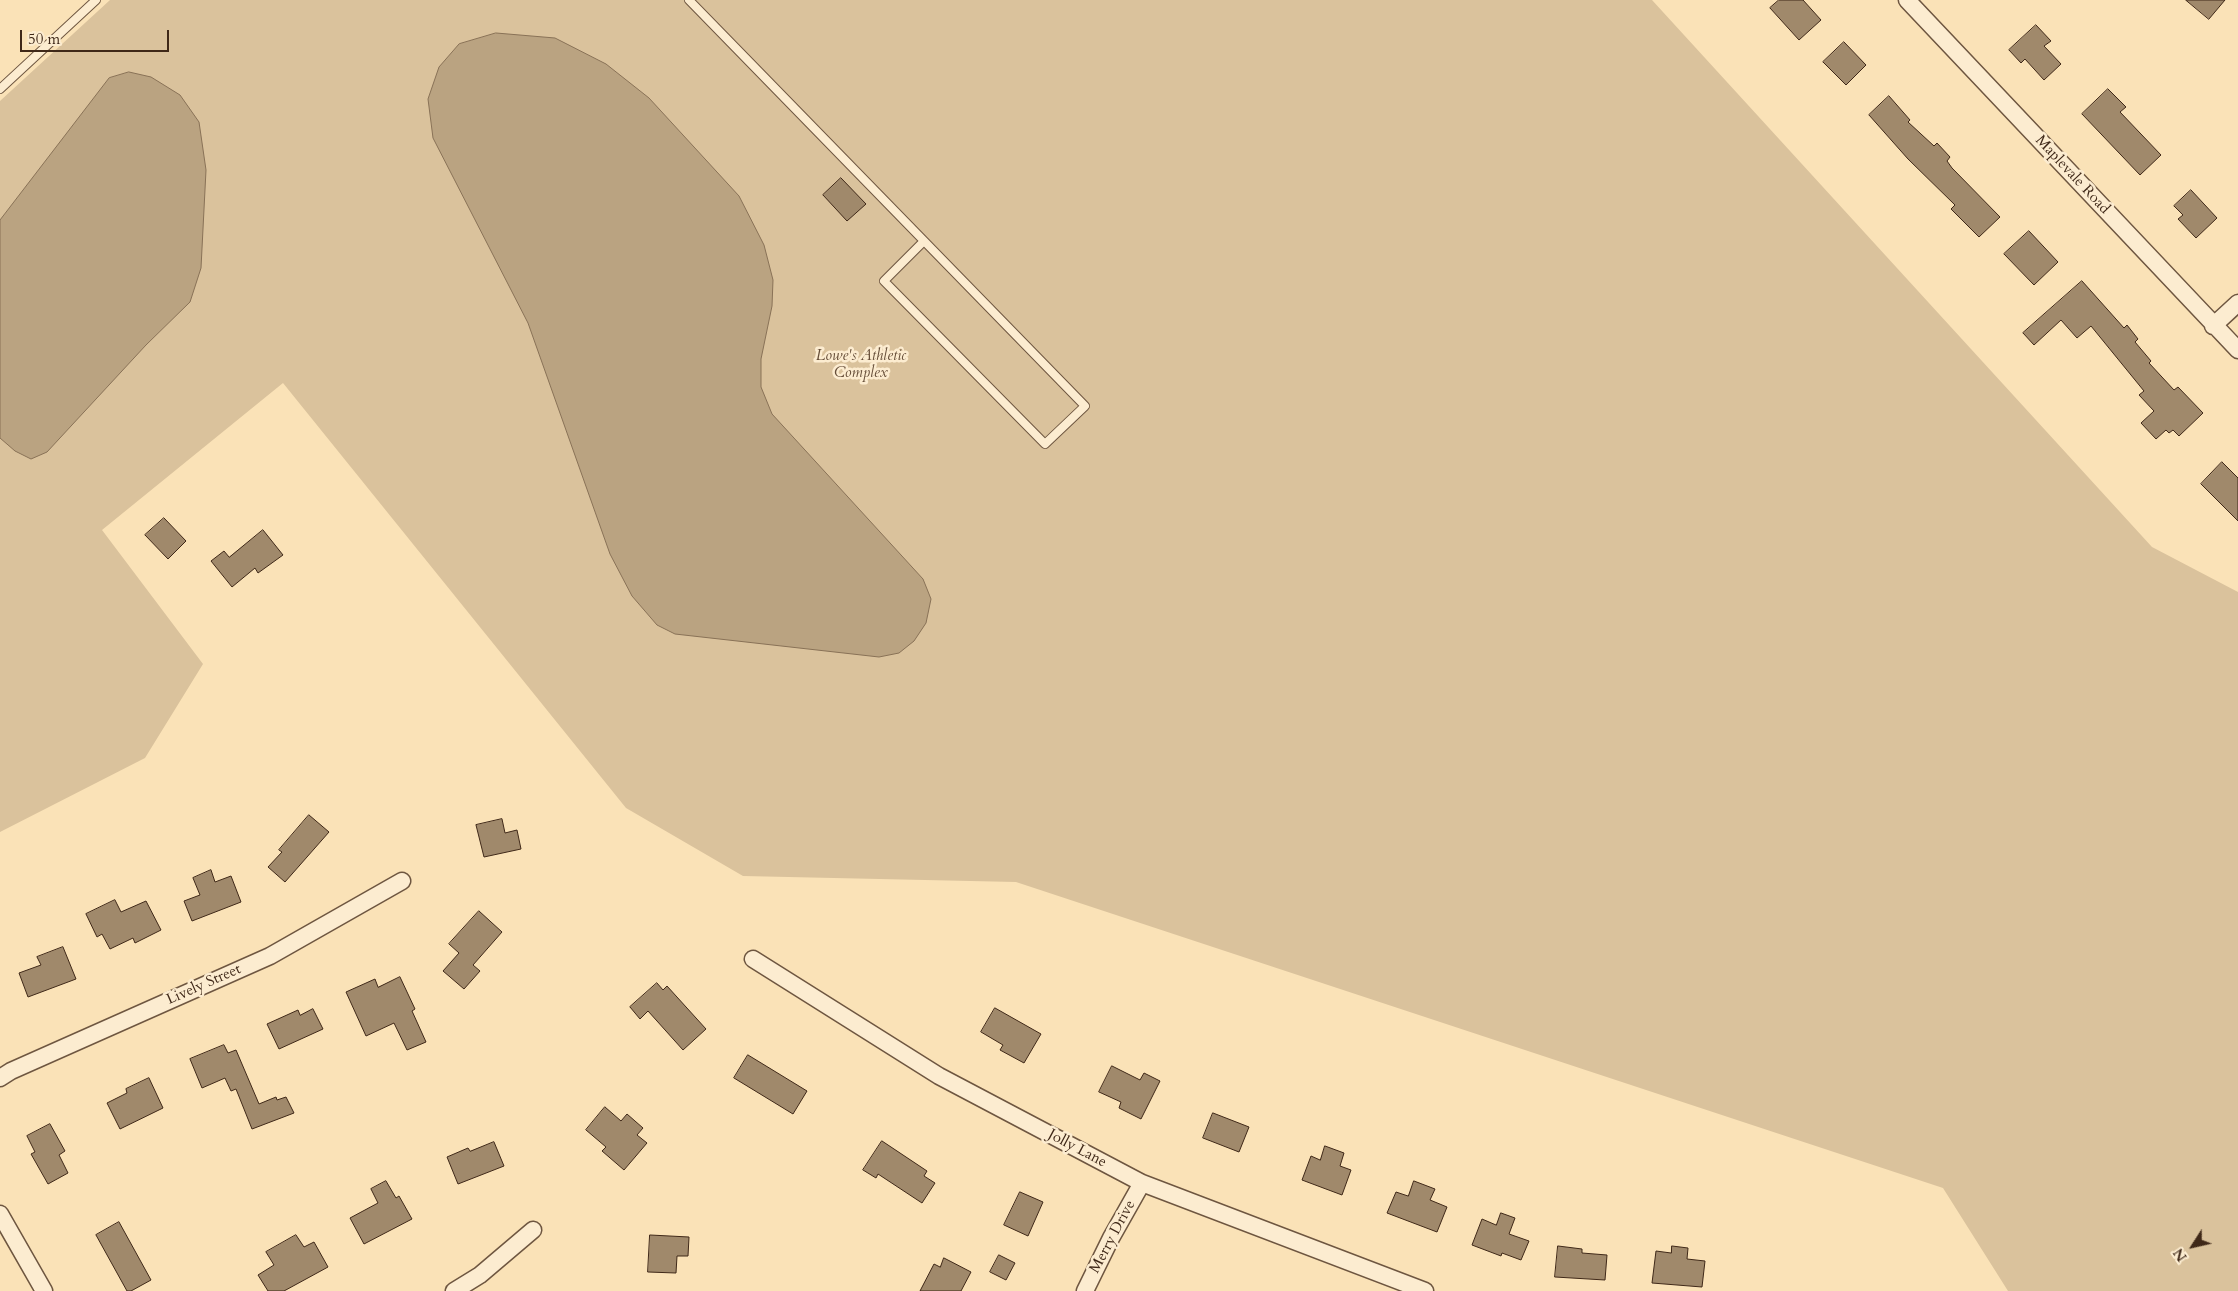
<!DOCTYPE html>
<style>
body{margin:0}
#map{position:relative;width:2238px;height:1291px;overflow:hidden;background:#fae2b7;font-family:Cardo,serif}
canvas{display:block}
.north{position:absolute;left:2168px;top:1221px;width:50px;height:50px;-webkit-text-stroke:4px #fcecd0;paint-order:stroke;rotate:235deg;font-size:14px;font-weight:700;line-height:20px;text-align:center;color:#3f2818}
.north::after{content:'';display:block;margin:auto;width:18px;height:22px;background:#3f2818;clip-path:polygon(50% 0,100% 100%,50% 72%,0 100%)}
.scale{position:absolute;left:20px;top:30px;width:149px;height:22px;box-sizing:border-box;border:2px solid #3f2818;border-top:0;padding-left:6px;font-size:15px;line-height:18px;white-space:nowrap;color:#3f2818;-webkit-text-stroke:4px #fcecd0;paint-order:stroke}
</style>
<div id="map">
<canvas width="2238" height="1291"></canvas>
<div class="north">N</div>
<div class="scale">50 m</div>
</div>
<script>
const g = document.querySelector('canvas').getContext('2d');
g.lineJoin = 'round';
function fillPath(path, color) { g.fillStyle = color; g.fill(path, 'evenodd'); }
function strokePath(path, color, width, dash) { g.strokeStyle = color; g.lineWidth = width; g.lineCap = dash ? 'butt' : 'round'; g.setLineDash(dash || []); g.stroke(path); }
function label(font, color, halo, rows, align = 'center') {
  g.font = font + ' Cardo,serif'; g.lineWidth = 5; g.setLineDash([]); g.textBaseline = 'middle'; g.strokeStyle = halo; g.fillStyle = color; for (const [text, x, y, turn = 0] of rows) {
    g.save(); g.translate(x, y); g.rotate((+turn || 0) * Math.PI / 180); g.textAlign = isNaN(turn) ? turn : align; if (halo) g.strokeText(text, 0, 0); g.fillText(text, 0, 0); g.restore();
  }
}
const green = new Path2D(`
 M110,0H1652L2152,547L2238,592V1291H2008L1943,1188L1016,882L743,876L626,808L283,383L102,530L203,664L145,758L0,832V101Z`);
const water = new Path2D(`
 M496,33L555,38L606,64L649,98L739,196L764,245L773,280L772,306L761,359V387L772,414L923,579L931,599L926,623L914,641L899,653L879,657L675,634L657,625L632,596L610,554L528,323L433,138L428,99L439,67L459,44Z
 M129,72L151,77L180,95L199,122L206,170L201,268L190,302L146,345L47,452L31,459L15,451L0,438V220L109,78Z`);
const building = new Path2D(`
 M1779,0H1803L1821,20L1799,40L1770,8Z
 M2186,0H2225L2209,19Z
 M2036,25L2051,41L2044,46L2061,64L2044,80L2025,59L2021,63L2009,50Z
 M1844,42L1866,65L1846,85L1823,62Z
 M2108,89L2126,107L2120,112L2161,155L2140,175L2082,114Z
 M1889,96L1910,120L1908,122L1934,146L1937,143L1950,157L1947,161L1952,168L2000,217L1979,237L1951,209L1955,205L1908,159L1869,115Z
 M841,178L866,204L847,221L823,195Z
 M2191,190L2217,218L2196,238L2178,219L2183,215L2174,206Z
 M2029,231L2058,262L2034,285L2004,254Z
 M2082,281L2124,328L2127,325L2138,339L2135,342L2151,361L2149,363L2174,390L2178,387L2203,413L2179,436L2173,430L2169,433L2166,430L2156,439L2141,423L2154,411L2139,395L2144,391L2091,326L2077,338L2061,320L2034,345L2023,333Z
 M2222,462L2238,478V521L2201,484Z
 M164,518L186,541L168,559L145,535Z
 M263,530L283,555L258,573L255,568L232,587L211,561L224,551L229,557Z
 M309,815L329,832L285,882L268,867L282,852L279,850Z
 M502,819L505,833L517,830L521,849L484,857L476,825Z
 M211,870L215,882L231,876L241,902L192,921L184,901L200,895L193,878Z
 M115,900L121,912L146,901L161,930L135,943L133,938L110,949L102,934L97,937L86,914Z
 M479,911L502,932L473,965L480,971L464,989L443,971L459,953L449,944Z
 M63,947L76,979L28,997L19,973L41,965L37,957Z
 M400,977L415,1009L412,1011L426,1042L407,1050L394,1023L366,1036L346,992L375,979L378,987Z
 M657,983L663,990L667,986L706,1029L683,1050L648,1011L640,1019L630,1007Z
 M995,1008L1041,1034L1024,1063L1000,1050L1003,1045L981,1032Z
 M313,1009L323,1029L279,1049L267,1024L298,1010L300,1015Z
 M224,1045L228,1053L236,1050L259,1104L276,1097L277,1100L286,1097L294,1113L252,1129L236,1089L231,1091L225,1078L202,1088L190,1059Z
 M748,1055L807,1091L793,1114L734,1078Z
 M1112,1066L1140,1080L1144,1073L1160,1081L1141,1119L1119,1108L1121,1102L1099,1092Z
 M149,1078L163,1108L120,1129L107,1103L127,1093L126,1089Z
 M605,1107L621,1121L627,1114L643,1128L637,1135L647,1143L624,1170L602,1151L606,1147L586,1130Z
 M1213,1113L1249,1127L1239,1152L1203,1138Z
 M50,1124L65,1151L59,1155L68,1173L48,1184L31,1154L35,1152L27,1136Z
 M882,1141L927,1171L924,1176L935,1183L922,1203L878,1174L876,1178L863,1170Z
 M494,1142L504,1166L458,1184L447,1157L468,1148L470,1151Z
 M1325,1146L1344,1153L1340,1166L1351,1170L1342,1195L1302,1180L1311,1156L1320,1160Z
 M386,1181L396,1198L399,1196L412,1219L364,1244L350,1218L378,1203L371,1189Z
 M1414,1181L1435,1189L1430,1200L1447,1207L1437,1232L1387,1213L1396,1192L1408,1196Z
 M1020,1192L1043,1202L1028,1236L1004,1225Z
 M1501,1213L1515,1218L1509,1234L1529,1241L1521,1260L1502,1253L1501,1256L1472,1245L1482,1219L1496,1225Z
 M119,1222L151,1280L131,1291H127L96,1235Z
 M296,1235L304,1247L314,1242L328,1267L284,1291H268L258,1275L274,1265L266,1252Z
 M650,1235L689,1237L688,1256H677L676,1273L648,1272Z
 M1558,1246L1582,1249V1253L1607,1255L1605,1280L1555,1277Z
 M1672,1246L1688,1248L1687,1259L1705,1261L1702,1287L1652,1283L1656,1251L1671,1253Z
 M999,1255L1015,1263L1006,1280L990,1272Z
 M944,1258L971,1272L961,1291H920L934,1264L940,1267Z`);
const service = new Path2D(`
 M689,0L1085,406L1045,444L884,281L924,241
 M0,89L96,0`);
const minor = new Path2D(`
 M1907,0L2238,350
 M2213,326L2238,303
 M753,959L939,1076L1142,1183L1425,1291
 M0,1078L11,1071L270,956L402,881
 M0,1214L44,1291
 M454,1291L480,1275L533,1230
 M1085,1291L1111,1238L1142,1183`);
const streetNames = [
 ["Maplevale Road",2072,175,47],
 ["Lively Street",204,985,-24],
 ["Jolly Lane",1077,1149,28],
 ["Merry Drive",1113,1237,-62]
];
const parkNames = [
 ["Lowe's Athletic",861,357],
 ["Complex",861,374]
];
fillPath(green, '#dac29c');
fillPath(water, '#baa381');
strokePath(water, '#897257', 1);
fillPath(building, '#a0896b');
strokePath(building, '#3f2818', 1);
strokePath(service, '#6e5640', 10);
strokePath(minor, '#6e5640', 19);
strokePath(service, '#fcecd0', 8);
strokePath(minor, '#fcecd0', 16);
label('15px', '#3f2818', '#fcecd0', streetNames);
label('italic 15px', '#664e39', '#fcecd0', parkNames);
</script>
